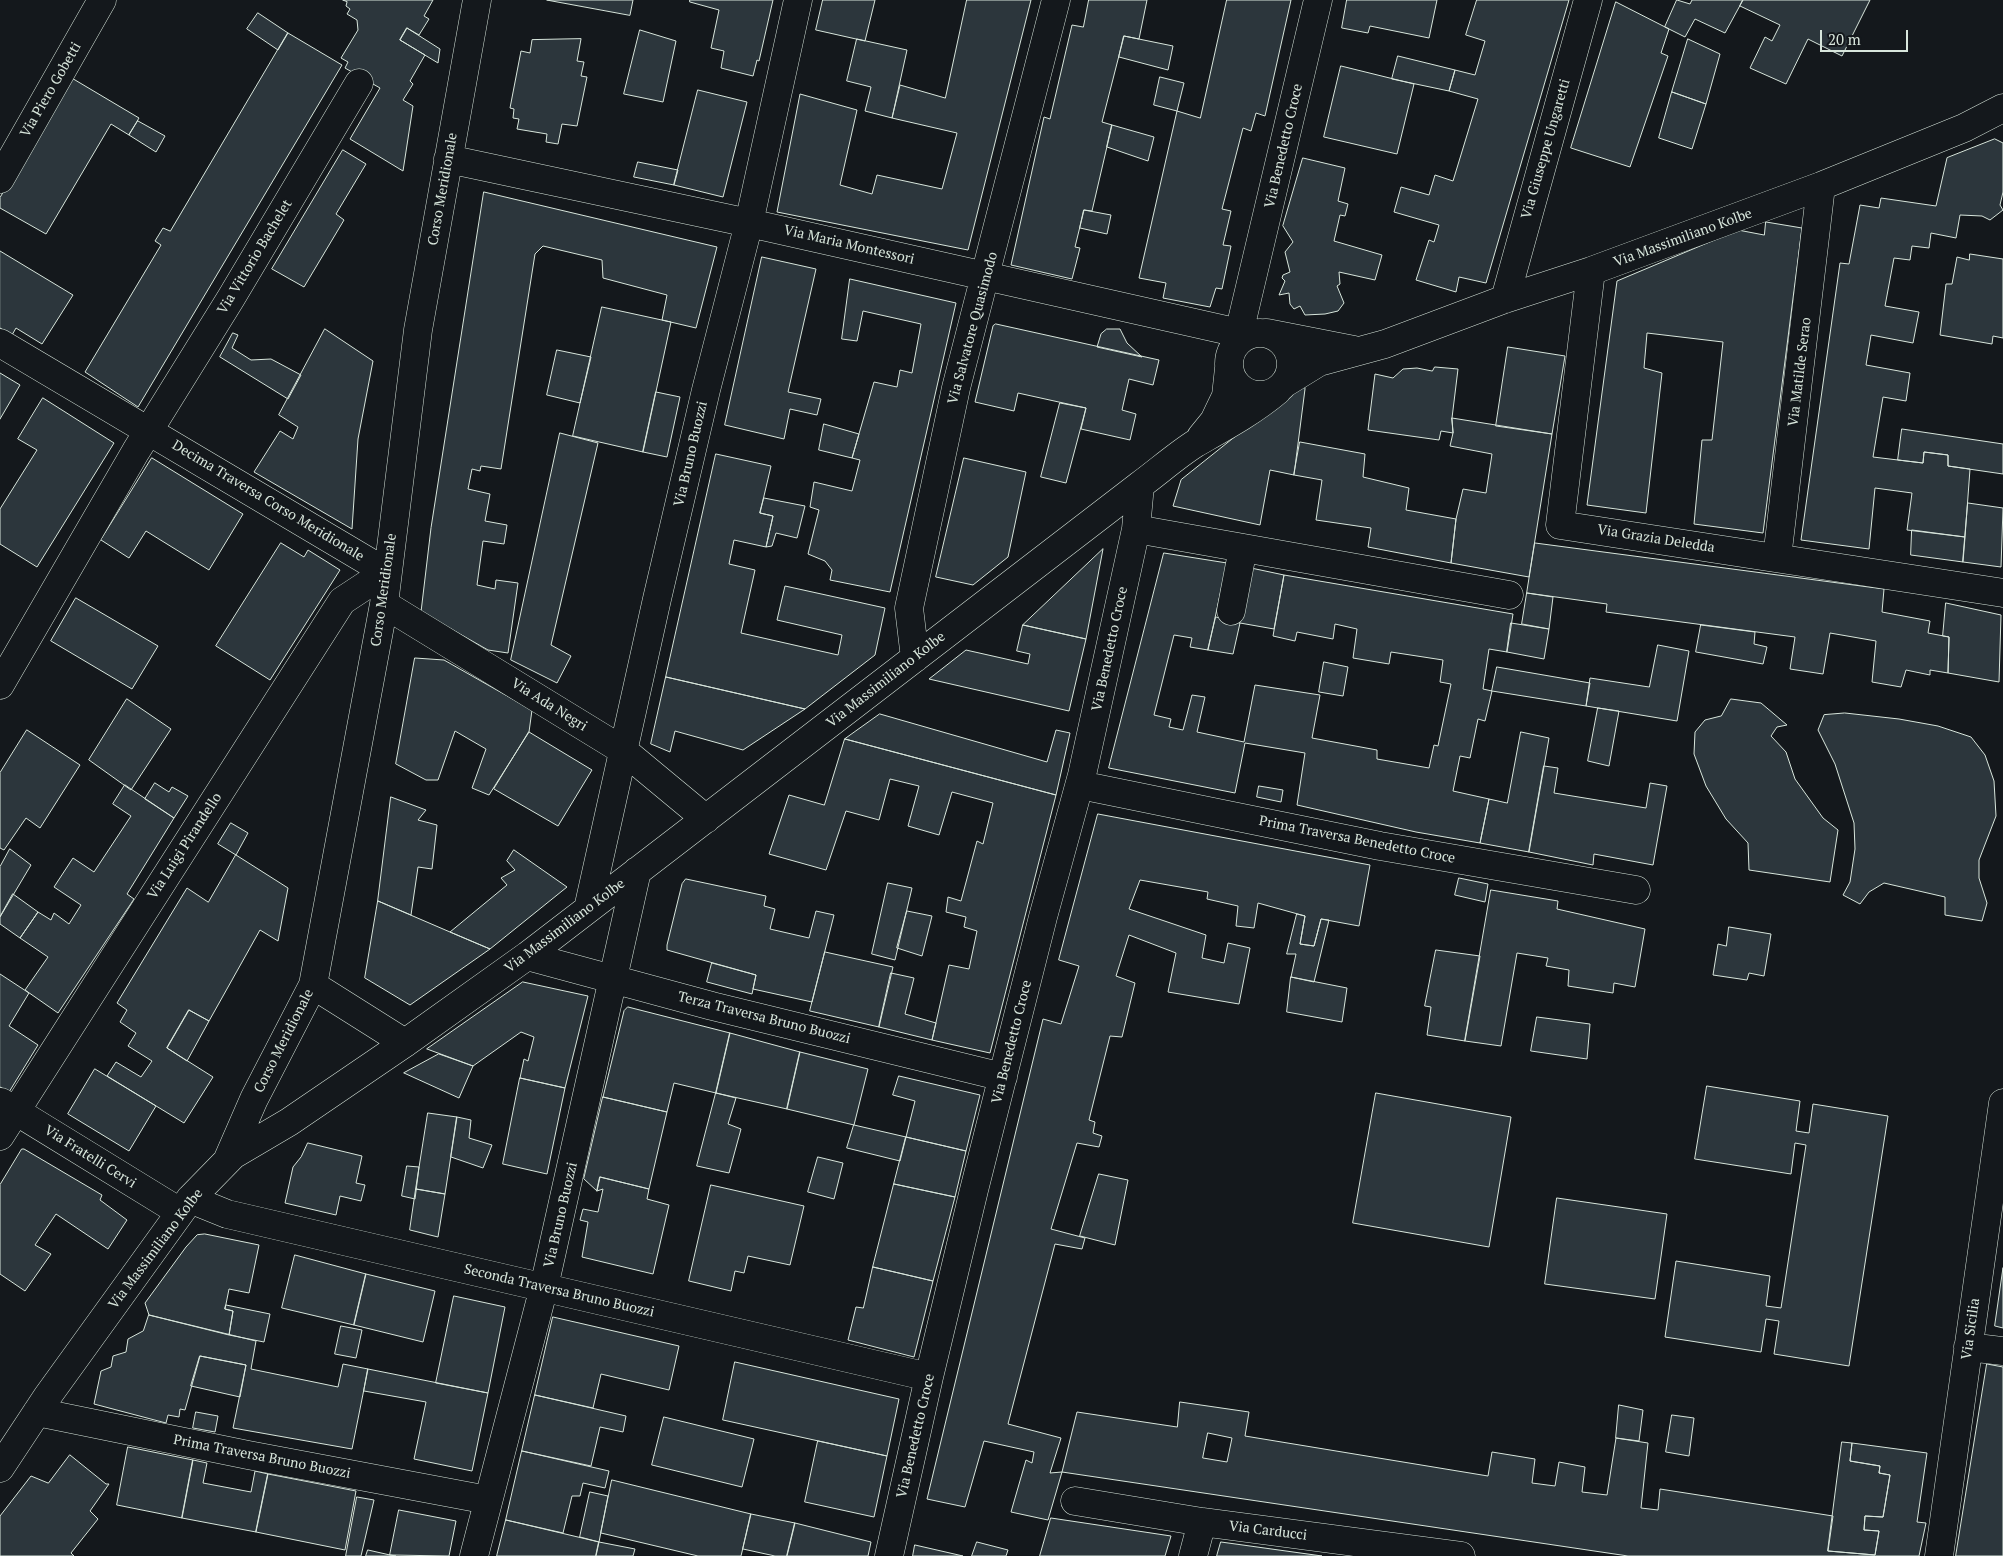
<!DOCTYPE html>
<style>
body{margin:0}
#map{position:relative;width:2003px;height:1556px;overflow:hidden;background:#14181c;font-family:"PT Serif",serif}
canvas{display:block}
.scale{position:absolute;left:1820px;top:30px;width:88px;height:22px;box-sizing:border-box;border:2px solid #d8e6dc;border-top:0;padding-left:6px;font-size:15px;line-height:18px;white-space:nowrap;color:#d8e6dc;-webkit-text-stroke:4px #14181c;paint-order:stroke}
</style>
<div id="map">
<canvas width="2003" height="1556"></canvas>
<div class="scale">20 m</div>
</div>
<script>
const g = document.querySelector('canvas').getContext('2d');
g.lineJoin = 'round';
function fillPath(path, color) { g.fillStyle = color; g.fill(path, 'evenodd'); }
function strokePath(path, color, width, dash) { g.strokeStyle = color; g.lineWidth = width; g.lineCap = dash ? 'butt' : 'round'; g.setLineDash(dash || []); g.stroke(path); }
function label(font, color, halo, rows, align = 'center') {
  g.font = font + ' "PT Serif",serif'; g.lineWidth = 4; g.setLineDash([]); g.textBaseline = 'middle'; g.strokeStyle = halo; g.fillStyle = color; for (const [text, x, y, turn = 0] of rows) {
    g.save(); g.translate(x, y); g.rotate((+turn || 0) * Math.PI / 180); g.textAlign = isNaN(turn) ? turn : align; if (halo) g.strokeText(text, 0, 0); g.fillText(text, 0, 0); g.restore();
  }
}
const building = new Path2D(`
 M343,0H433L424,16L429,19L419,35L407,28L400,40L425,55L410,81L413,84L403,100L413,106L403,171L350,139L380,88L345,68L348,62L341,58L358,30L357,20L347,14L350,9L346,6L347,2Z
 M547,0H633L630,15Z
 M690,0H773L759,61L757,60L753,76L721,68L724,51L711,48L719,10L690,2Z
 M823,0H875L865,41L816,30Z
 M967,0H1031L968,250L777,212L800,94L857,110L840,185L872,194L877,175L942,189L957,133L892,118L900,85L945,98Z
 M1089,0H1147L1139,39L1124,36L1102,122L1112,125L1092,211L1084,210L1075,247L1080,248L1072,279L1011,265L1044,117L1050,119L1072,25L1083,27Z
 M1227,0H1291L1265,116L1256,113L1251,131L1243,128L1222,209L1231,211L1223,245L1231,246L1222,289L1216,288L1210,307L1163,298L1166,283L1139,278L1177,111L1200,118Z
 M1347,0H1437L1429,38L1370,26L1368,33L1342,28Z
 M1477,0H1569L1486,283L1459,277L1456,292L1416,280L1429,240L1434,242L1439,225L1394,212L1401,187L1429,195L1435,175L1453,181L1478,99L1449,91L1455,70L1475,75L1485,41L1466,35Z
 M1677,0L1690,4L1692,0H1743L1725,33L1695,19L1685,37L1665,27Z
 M1743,0H1870L1842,56L1808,39L1786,84L1750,68L1765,37L1772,41L1780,25L1740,6Z
 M1616,2L1669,29L1661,53L1668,56L1630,167L1571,148Z
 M258,13L288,33L278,50L247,29Z
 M407,28L440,49L438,63L400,40Z
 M640,30L676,41L663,102L624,94Z
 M288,33L342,65L138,407L85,372L161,245L155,241L163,228L170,231Z
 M1124,36L1173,46L1168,70L1119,57Z
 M581,39L577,61L584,62L581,76L587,77L577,126L562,124L558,144L546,142L547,134L517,129L519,119L513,118L514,109L510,108L521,51L530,53L532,40Z
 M857,39L907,50L892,118L865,111L871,87L847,81Z
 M1688,39L1720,54L1706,104L1672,92Z
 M1398,56L1455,70L1449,91L1392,79Z
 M1341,66L1414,84L1397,154L1324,137Z
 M70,77L139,118L129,135L111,124L46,234L0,208V198Z
 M1160,77L1184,83L1177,111L1154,105Z
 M698,90L747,102L723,197L674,185Z
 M1672,92L1706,104L1692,149L1659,138Z
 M138,121L165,136L156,152L129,135Z
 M1112,125L1154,137L1148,161L1107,147Z
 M1995,139L2003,143V192L2000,205L2003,210L1990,220L1982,216L1960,215L1956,238L1931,233L1929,248L1912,246L1910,260L1894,258L1885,306L1919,312L1913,343L1871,335L1866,365L1910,373L1906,401L1883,397L1873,457L1923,463L1924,452L1948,455V466L1970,469L1965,537L1907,530L1912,493L1875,488L1869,549L1801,540L1840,263L1849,264L1860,205L1879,208L1881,198L1936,206L1947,158Z
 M343,150L366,164L336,214L344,220L304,287L272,269Z
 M1303,158L1345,168L1338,201L1348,204L1345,216L1340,215L1334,241L1382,255L1375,280L1339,272L1340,284L1337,286L1344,303L1338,311L1325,314L1305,315L1300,306L1294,309L1290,304L1289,293L1279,295L1285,281L1282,278L1283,275L1290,272L1285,252L1293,242L1283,226Z
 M638,162L678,170L674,185L634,177Z
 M484,192L717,247L696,328L662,320L667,295L603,278L602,260L543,246L535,254L501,469L481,466L480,471L472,469L468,489L490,494L485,521L507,525L504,544L483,541L477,585L495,589L496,580L518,583L508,653L488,650L421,612L431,528Z
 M1084,210L1111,215L1107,234L1080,228Z
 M1766,222L1802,228L1763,533L1694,524L1702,440H1712L1723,342L1647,333L1644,368L1662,373L1646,513L1587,505L1617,281L1738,230L1764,235Z
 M0,251L73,295L42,344L16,328L12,335L0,328Z
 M1970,254L2003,259V338L1993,336L1992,344L1940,335L1946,284H1952L1957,257L1969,260Z
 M762,257L816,269L788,392L821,399L817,415L790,409L784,439L725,425Z
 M850,279L956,303L890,592L830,580L832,570L825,561L808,554L819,510L810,507L814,482L852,491L860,460L852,458L874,382L897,387L900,370L912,373L921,324L863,311L857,341L842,339Z
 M602,307L671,322L643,452L573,436Z
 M996,324L1159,360L1153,385L1129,379L1122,410L1136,414L1130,440L1081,429L1086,408L1018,393L1014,411L975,402L993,326Z
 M325,329L373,361L358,439L352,529L254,472L280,431L293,439L298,427L279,415Z
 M1107,329H1120L1127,343L1142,357L1097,347L1101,334Z
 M233,333L238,335L232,348L251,360L271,359L301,375L288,399L220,357Z
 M1508,347L1565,356L1552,434L1496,426Z
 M557,350L591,357L580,403L547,395Z
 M1435,367L1458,369L1452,418L1453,433L1441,431L1439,440L1368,430L1375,374L1393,378L1403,369L1417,368L1432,371Z
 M0,373L20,385L0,419Z
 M1304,382L1305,389L1294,475L1270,470L1260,525L1173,506L1181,480Z
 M656,392L680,397L667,457L643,452Z
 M43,398L114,443L37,567L0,544V509L37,450L18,439Z
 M1060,403L1086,408L1066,483L1041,477Z
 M1452,418L1552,434L1529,577L1451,563L1456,519L1463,489L1486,493L1492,454L1450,446L1453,433Z
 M824,424L859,434L852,458L819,450Z
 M1902,429L2003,444V474L1948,466V455L1924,452L1923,463L1898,460Z
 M560,433L598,443L551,645L571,656L557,683L511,660Z
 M1300,442L1365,454L1363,477L1409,488L1406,510L1456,519L1451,563L1368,547L1371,528L1316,520L1322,480L1294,475Z
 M716,454L771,466L760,513L773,516L766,547L734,540L729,564L755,570L741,633L838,655L842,635L777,620L785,586L885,608L875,655L805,709L666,677Z
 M152,458L243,514L209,570L146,531L129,558L101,540Z
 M964,458L1026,472L1008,557L973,585L936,577Z
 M764,498L805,506L797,538L776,533L772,546L766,547L773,516L760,513Z
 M1968,503L2003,508L2001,567L1963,562Z
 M1912,530L1965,537L1963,562L1911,555Z
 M281,543L304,557L308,550L340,570L270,680L216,646Z
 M1535,543L1884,589L1882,612L1930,621L1928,633L1949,637L1948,673L1930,670V675L1906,670L1901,687L1872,682L1876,641L1830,633L1823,674L1790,669L1795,637L1606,612L1607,604L1527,593Z
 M1103,549L1086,639L1023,625Z
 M1164,553L1227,563L1208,650L1190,647L1192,638L1174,635L1154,715L1171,719L1169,727L1183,730L1192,695L1205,697L1197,732L1244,742L1255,685L1320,695L1312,738L1377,750V759L1429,768L1434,745L1438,746L1451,684L1440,682L1443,660L1391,652L1389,664L1353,658L1357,629L1335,624L1333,639L1297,632L1295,641L1273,636L1284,575L1513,614L1507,652L1489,649L1483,689L1492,691L1485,721L1478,719L1470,758L1460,756L1453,791L1489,799L1480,843L1416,832L1297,805L1305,753L1245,743L1235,793L1109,768Z
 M1251,568L1284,575L1274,629L1240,623Z
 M1527,593L1553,597L1549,629L1522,624Z
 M76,598L158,646L132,689L51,641Z
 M1946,603L2001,615L1999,682L1948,673L1949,637L1943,636Z
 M1216,617L1240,623L1233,654L1208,650Z
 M1511,623L1549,629L1544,659L1507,652Z
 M1023,625L1086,639L1069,711L929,679L966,650L1028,664L1030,654L1017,651Z
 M1701,625L1755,632L1754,644L1767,647L1763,664L1696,652Z
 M1658,645L1689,651L1677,721L1586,706L1590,678L1649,687Z
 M415,658L444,660L532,710L529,732L489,795L472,788L486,749L455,731L438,780H426L396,764Z
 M1324,662L1348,667L1343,696L1319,692Z
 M1497,667L1590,683L1586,706L1492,691Z
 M666,677L805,709L743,750L675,731L670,752L651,744Z
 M127,699L171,729L131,790L89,760Z
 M1731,699L1761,703L1787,725L1777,727L1771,736L1786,752L1795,779L1823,818L1838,830L1830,882L1749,870L1748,843L1726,819L1706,786L1694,754L1695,732L1705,720L1721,716Z
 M1598,708L1619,711L1609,766L1588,761Z
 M1845,713L1899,719L1938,726L1971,737L1985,755L1994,781L1996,816L1979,860V878L1987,903L1982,921L1945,915V897L1884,883L1869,892L1860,904L1843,895L1850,882L1855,849L1854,823L1835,764L1818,730L1824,715Z
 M880,714L1047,762L1056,730L1070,733L1056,795L845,739Z
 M27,730L80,765L40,828L26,818L4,850L0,848V773Z
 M529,732L592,770L558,826L494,789Z
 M1521,732L1549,738L1529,852L1480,843L1489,799L1507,803Z
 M845,739L1056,795L990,1053L932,1040L949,965L969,969L977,931L964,927L966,917L946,912L948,897L961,901L977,841L983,844L993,803L952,792L939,835L908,826L919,786L890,779L879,820L846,811L826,870L769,854L789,795L824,805Z
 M1544,766L1558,768L1554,793L1646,808L1650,783L1667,786L1653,865L1594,854L1593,865L1529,852Z
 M155,783L169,792L172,787L188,796L174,818L145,799Z
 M125,785L174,818L127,894L134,899L58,1013L25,990L48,957L20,938L38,912L51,920L54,913L69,924L81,905L54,887L73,858L94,872L131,816L113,804Z
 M1259,786L1283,790L1281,802L1257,797Z
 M391,797L426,810L418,820L437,825L432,869L418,867L411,915L378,901Z
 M1098,814L1370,865L1359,926L1321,919L1314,946L1300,944L1305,916L1258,903L1254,928L1236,926L1238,906L1207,899L1208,892L1140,880L1129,909L1206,935L1202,958L1224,963L1228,943L1250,948L1239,1004L1168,992L1176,953L1129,935L1116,976L1135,983L1122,1037L1110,1036L1089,1120L1095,1122L1093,1133L1102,1136L1099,1147L1077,1143L1051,1229L1085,1238L1082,1249L1055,1244L1008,1424L1061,1438L1050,1473L1062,1472L1048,1520L1011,1512L1026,1460L1032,1463L1034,1452L984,1441L965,1507L927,1499L1043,1019L1061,1024L1079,966L1059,960Z
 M231,823L248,833L236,855L218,844Z
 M10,849L31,865L0,917V867Z
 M514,850L567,887L490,949L450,932L507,885L501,878L515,870L507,861Z
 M236,855L288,888L278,941L260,930L209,1021L189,1010L167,1048L213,1077L184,1123L107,1076L116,1062L141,1077L152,1061L128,1046L136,1033L120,1022L127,1010L117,1003L187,888L208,902Z
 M1459,878L1488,884L1485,902L1455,895Z
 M686,879L766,896L764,906L775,909L770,929L809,938L816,911L834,915L812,1002L753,989L756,975L667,950V945L682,884Z
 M888,883L912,888L895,960L872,954Z
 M1491,890L1558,901L1557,909L1645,929L1635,987L1614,983L1613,993L1568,986L1569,970L1546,966L1548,958L1517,953L1501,1046L1465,1041Z
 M13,894L38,912L20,938L0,924V917Z
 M378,901L450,932L490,949L410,1005L365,978Z
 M907,911L932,916L922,956L897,948Z
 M1297,914L1305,916L1300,944L1314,946L1321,919L1329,920L1314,982L1291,977L1296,954H1287Z
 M1729,927L1771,934L1764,976L1749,973L1747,980L1713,975L1718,944L1726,946Z
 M1436,950L1480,956L1465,1041L1427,1035L1431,1007L1425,1006Z
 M825,952L893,967L879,1027L810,1011Z
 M712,963L756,975L752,994L707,982Z
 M891,973L914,978L905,1014L936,1023L932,1040L879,1027Z
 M0,974L29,993L9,1026L38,1045L9,1092L0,1087Z
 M1291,977L1347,988L1342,1022L1287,1012Z
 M523,982L588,996L565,1088L520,1078L524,1059L528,1061L534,1037L521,1032L473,1066L427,1049Z
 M628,1007L730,1033L716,1093L674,1083L667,1112L603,1097L624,1011Z
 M189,1010L209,1021L187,1061L167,1048Z
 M1537,1017L1590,1024L1587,1059L1531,1051Z
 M730,1033L800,1052L787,1109L716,1093Z
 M800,1052L868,1069L854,1125L787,1109Z
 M439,1054L473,1066L459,1098L404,1073Z
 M95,1069L156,1106L129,1151L68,1114Z
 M899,1076L980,1095L966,1151L906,1137L915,1101L893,1095Z
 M520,1078L565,1088L547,1174L503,1164Z
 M1707,1086L1800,1101L1796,1131L1809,1133L1813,1104L1888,1116L1849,1366L1774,1354L1779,1321L1766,1319L1761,1352L1665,1337L1676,1261L1770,1276L1766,1306L1781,1308L1806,1145L1795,1143L1791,1174L1695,1159Z
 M716,1093L736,1098L728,1124L741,1129L729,1173L697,1166Z
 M1376,1093L1511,1117L1489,1247L1353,1223Z
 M603,1097L667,1112L649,1189L600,1177L597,1191L584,1179Z
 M428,1113L457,1117L445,1194L416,1189Z
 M457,1117L471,1120L469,1138L492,1145L483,1168L451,1157Z
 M854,1125L906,1137L900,1161L847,1148Z
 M906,1137L966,1151L955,1197L894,1184Z
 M308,1143L362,1156L356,1183L365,1185L361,1201L340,1196L336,1215L285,1203L293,1167L301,1157Z
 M22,1149H24L102,1195L100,1200L127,1220L108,1249L56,1214L35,1245L51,1254L25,1291L0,1274V1185Z
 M818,1157L843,1163L834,1199L808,1192Z
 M407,1166L419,1167L415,1199L402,1196Z
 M1099,1174L1128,1180L1115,1245L1080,1236Z
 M600,1177L649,1189L647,1199L669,1205L653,1274L582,1257L588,1222L580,1220L583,1209L598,1212L603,1189L597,1191Z
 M894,1184L955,1197L933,1281L873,1267Z
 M711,1185L804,1206L790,1265L748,1256L744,1273L735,1271L731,1291L689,1281Z
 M416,1189L445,1194L438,1237L410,1230Z
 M1557,1198L1667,1214L1655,1299L1545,1284Z
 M205,1234L259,1245L249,1293L229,1289L225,1309L233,1311L229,1335L149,1315L145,1303L186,1247L197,1235Z
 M295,1255L366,1274L354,1325L282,1308Z
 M873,1267L933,1281L914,1357L848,1340L856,1307L863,1308Z
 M2003,1268V1328L1995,1326Z
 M366,1274L435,1291L423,1342L354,1325Z
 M454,1296L505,1307L488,1393L436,1383Z
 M226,1305L270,1314L264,1342L229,1335L233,1311L225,1309Z
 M149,1315L256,1341L251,1369L338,1387L343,1364L368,1369L352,1449L233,1428L246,1365L200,1356L185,1410L180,1409L179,1417L168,1415L166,1423L94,1404L101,1371L111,1367L113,1356L126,1352L128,1339L143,1331Z
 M553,1317L679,1346L669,1390L601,1374L593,1408L535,1395Z
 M341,1326L362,1330L356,1358L335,1354Z
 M200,1356L246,1365L240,1397L191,1386Z
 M735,1362L899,1399L887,1456L723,1420Z
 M1987,1364L2003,1367V1556H1956Z
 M368,1369L488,1393L472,1471L414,1459L426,1402L364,1391Z
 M535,1395L626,1416L623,1432L600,1427L591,1466L522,1451Z
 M1180,1402L1249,1412L1245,1436L1488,1476L1492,1452L1535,1459L1532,1483L1555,1486L1559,1462L1585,1467L1582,1492L1607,1495L1616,1438L1648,1443L1641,1508L1658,1510L1660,1489L1833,1516L1828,1551L1875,1555L1879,1531L1864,1530L1865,1516L1883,1517L1890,1475L1879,1473L1880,1466L1850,1461L1852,1443L1927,1453L1917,1522L1926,1523L1919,1556H1628L1062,1472L1077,1412L1177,1427ZM1208,1433L1232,1438L1227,1462L1203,1458Z
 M1619,1405L1643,1410L1639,1441L1616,1438Z
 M196,1412L218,1416L215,1432L193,1428Z
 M1672,1415L1694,1418L1689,1456L1666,1452Z
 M664,1417L754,1439L742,1487L652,1465Z
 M818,1441L887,1456L874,1517L805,1502Z
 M1842,1442L1852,1443L1850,1461L1880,1466L1879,1473L1890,1475L1883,1517L1865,1516L1864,1530L1879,1531L1875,1555L1828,1551Z
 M128,1447L193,1460L182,1518L117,1505Z
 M522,1451L609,1471L605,1488L583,1483L580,1496H572L563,1533L506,1520Z
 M70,1455L106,1484H109L90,1511L98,1519L71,1553L74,1556H0V1516L31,1476L48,1483Z
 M193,1460L207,1463L203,1483L251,1492L255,1471L268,1474L256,1532L182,1518Z
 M268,1474L356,1491L345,1550L256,1532Z
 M612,1480L751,1514L741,1556H698L601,1533Z
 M590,1492L608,1496L599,1542L580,1537Z
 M357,1497L374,1500L361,1556H346Z
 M399,1510L456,1521L449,1556L390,1555Z
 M751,1514L795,1523L787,1556H775L743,1549Z
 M1051,1518L1171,1536L1165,1556H1040Z
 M506,1520L599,1542L596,1556H497Z
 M795,1523L871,1542L868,1556H787Z
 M599,1542L635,1549L633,1556H596Z
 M977,1542L1008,1550L1006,1556H972Z
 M1221,1542L1322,1556H1217Z
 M915,1545L963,1556H913Z
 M368,1550L390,1555L396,1556H366Z`);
const minor = new Path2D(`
 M448,159L749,223L1248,335
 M0,179L102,0
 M1591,271L1560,525L2003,593
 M1505,299L1588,0
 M1239,333L1318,0
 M1267,333L1354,350
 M1229 364a31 31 0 1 1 62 0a31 31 0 1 1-62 0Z
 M0,343L386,572L342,601L0,1136
 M1285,383L1319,362L1385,344L1505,299L1591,271L1821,186L1964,128L2003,108
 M1201,437L1214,421L1226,396L1229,368
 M1136,529L1509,595
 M1777,558L1821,186
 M384,604L624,751L706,819
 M1231,611L1243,548
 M915,658L909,608L956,388L1056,0
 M0,685L136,451L231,298L359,83
 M1080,785L1380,846L1636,890
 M588,909L657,599L706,390L749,223L798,0
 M527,956L712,1006L1003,1077
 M313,985L405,1043
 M1,1102L180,1212
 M227,1161L254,1099L313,985L384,604L418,330L477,0
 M190,1199L227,1214L929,1377
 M1968,1347L2003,1351
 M37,1412L248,1455L488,1500
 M0,1468L47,1397L190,1199L233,1155L289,1122L405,1043L527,956L1140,485C1159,471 1177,455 1196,443C1224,427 1252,412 1277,391
 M1075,1501L1202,1522L1461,1556
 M474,1556L544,1287L637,871
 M889,1556L929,1377L974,1190L1043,917L1082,775L1136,529L1140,485
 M1193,1556L1202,1522
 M1939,1556L2003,1103`);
const streetNames = [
 ["Via Piero Gobetti",51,90,-60],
 ["Via Benedetto Croce",1284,146,-77],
 ["Via Giuseppe Ungaretti",1546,149,-74],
 ["Corso Meridionale",443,189,-80],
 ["Via Massimiliano Kolbe",1683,238,-20],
 ["Via Maria Montessori",849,245,13],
 ["Via Vittorio Bachelet",255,257,-59],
 ["Via Salvatore Quasimodo",973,328,-75],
 ["Via Matilde Serao",1800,372,-83],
 ["Via Bruno Buozzi",691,454,-77],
 ["Decima Traversa Corso Meridionale",268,501,31],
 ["Via Grazia Deledda",1656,539,9],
 ["Corso Meridionale",384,590,-82],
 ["Via Benedetto Croce",1110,649,-78],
 ["Via Massimiliano Kolbe",886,680,-38],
 ["Via Ada Negri",549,705,32],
 ["Prima Traversa Benedetto Croce",1357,840,11],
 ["Via Luigi Pirandello",185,846,-57],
 ["Via Massimiliano Kolbe",565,926,-37],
 ["Terza Traversa Bruno Buozzi",764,1018,14],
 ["Corso Meridionale",284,1041,-63],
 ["Via Benedetto Croce",1012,1042,-76],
 ["Via Fratelli Cervi",90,1157,32],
 ["Via Bruno Buozzi",561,1215,-77],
 ["Via Massimiliano Kolbe",156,1249,-53],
 ["Seconda Traversa Bruno Buozzi",559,1291,13],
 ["Via Sicilia",1971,1329,-82],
 ["Via Benedetto Croce",916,1436,-77],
 ["Prima Traversa Bruno Buozzi",262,1457,11],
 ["Via Carducci",1268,1531,7]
];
fillPath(building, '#2c363c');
strokePath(building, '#d8e6dc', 1);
strokePath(minor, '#d8e6dc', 29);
strokePath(minor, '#14181c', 28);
label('14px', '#d8e6dc', '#14181c', streetNames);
</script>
